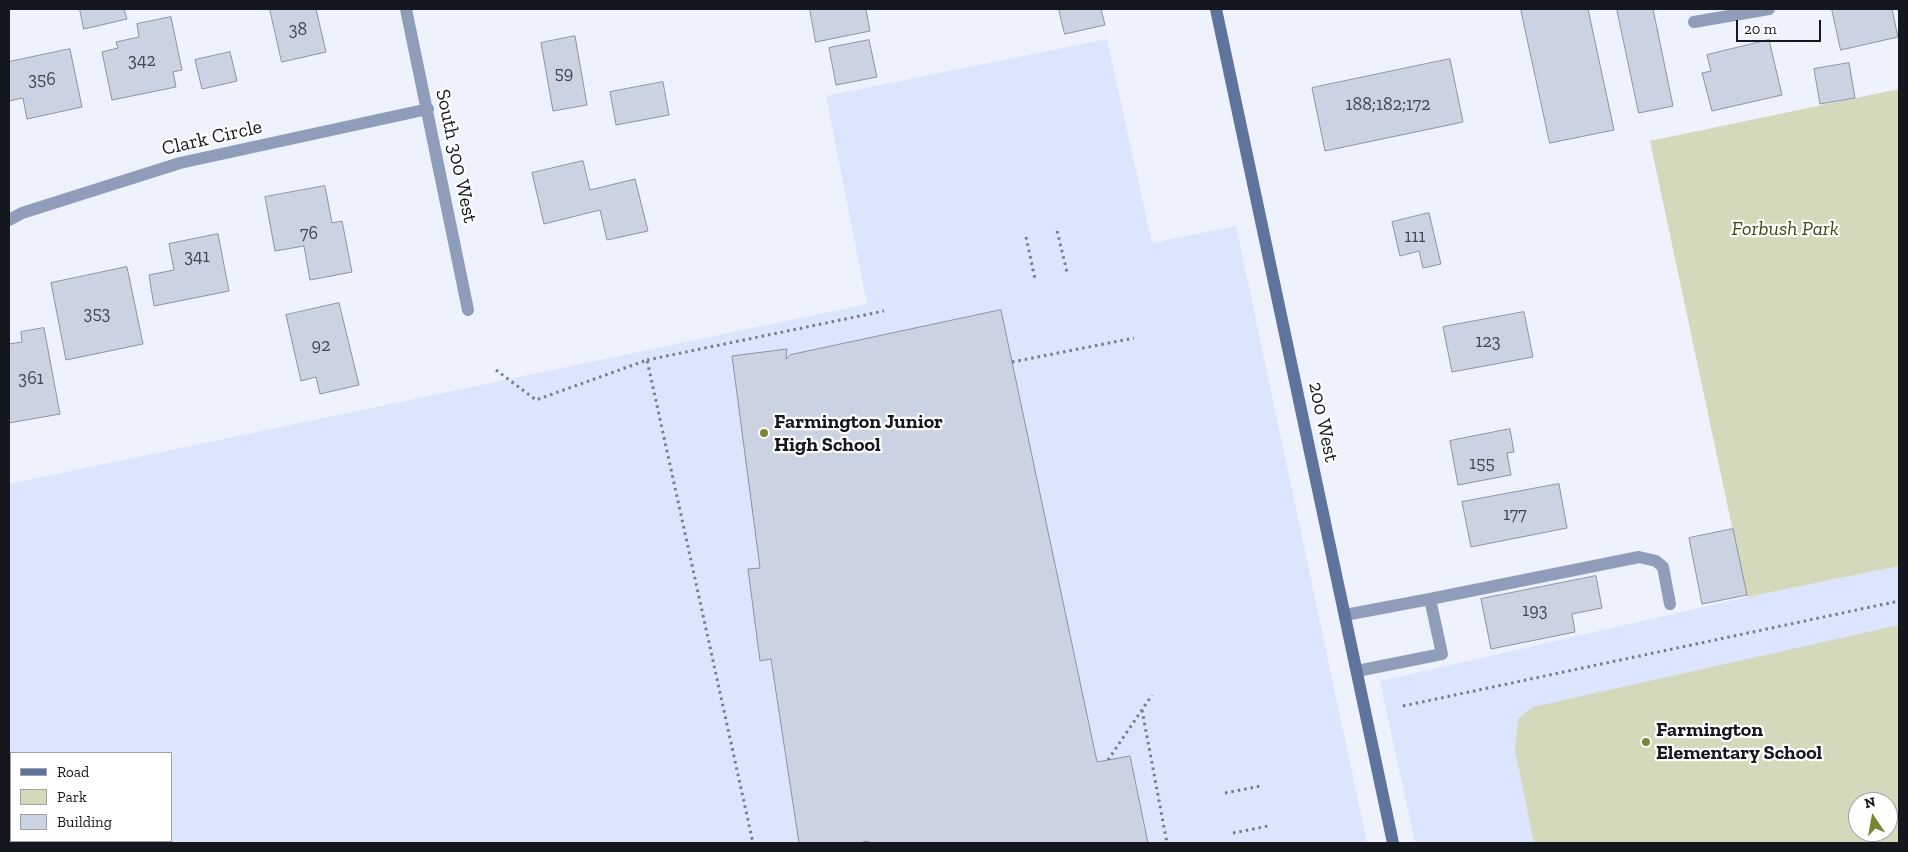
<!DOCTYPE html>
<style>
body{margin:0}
#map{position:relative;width:1908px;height:852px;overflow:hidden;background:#edf2fc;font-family:"Zilla Slab",serif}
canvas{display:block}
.frame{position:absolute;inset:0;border:10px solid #14171d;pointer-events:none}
.legend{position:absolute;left:10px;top:752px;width:162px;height:90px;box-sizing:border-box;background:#fff;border:1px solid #a1a2a5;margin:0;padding:6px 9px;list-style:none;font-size:15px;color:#14171d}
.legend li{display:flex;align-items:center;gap:10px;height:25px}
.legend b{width:25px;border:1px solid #a1a2a5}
.north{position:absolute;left:1848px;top:792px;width:50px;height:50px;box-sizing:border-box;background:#fff;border:1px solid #a1a2a5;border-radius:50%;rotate:348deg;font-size:14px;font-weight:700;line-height:20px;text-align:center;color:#14171d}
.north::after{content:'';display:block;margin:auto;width:18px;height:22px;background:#7d8632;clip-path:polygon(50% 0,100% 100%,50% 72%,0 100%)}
.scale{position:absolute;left:1736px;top:20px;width:85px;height:22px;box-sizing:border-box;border:2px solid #14171d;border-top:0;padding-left:6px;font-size:15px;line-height:18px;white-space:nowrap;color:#14171d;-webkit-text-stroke:4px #fff;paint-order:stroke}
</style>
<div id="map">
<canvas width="1908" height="852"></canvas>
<div class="frame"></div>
<ul class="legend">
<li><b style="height:6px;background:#60739d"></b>Road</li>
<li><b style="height:14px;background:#d4d9bb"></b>Park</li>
<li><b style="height:14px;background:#cbd3e3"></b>Building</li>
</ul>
<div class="north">N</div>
<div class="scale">20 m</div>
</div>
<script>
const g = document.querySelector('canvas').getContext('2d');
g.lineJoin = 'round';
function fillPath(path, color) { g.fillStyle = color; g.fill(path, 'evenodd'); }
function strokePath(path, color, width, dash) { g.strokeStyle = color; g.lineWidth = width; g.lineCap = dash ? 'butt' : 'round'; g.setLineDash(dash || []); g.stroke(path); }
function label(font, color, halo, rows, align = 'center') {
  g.font = font + ' "Zilla Slab",serif'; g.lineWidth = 4.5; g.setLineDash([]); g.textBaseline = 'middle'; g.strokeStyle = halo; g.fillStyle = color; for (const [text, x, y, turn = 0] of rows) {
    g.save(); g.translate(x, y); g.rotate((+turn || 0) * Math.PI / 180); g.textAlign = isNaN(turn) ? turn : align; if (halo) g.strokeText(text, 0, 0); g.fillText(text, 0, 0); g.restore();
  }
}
const built = new Path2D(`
 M1107,39L1152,243L1236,226L1367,843H63L62,841H171V753H11V755L9,751V484L867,304L826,96Z
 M1899,566V843H1415L1380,681L1747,597ZM1858,802H1888V832H1858Z`);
const green = new Path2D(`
 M1899,89V566L1747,597L1650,141Z
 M1899,625V843H1534L1515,750L1518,719L1533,707ZM1858,802H1888V832H1858Z`);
const building = new Path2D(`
 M80,9H124L127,19L84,29Z
 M270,9H316L326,52L282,62Z
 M810,9H866L870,31L816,42Z
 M1059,9H1101L1105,25L1065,34Z
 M1521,9H1588L1614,130L1550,143Z
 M1617,9H1653L1673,106L1639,113Z
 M1832,9H1892L1898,37L1841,50Z
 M171,17L182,70L173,72L176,87L112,100L102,52L118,48L116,42L139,37L137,24Z
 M575,36L587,105L553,111L541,43Z
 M869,40L877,77L836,85L829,48Z
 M1769,40L1782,95L1712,111L1702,73L1711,71L1707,55Z
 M70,49L82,107L27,119L23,98L9,101V62Z
 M230,52L237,81L202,89L195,60Z
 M1450,59L1463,122L1325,151L1312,88Z
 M1849,63L1855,98L1820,104L1814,69Z
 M663,82L669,115L616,125L610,92Z
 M583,161L590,190L635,179L648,231L607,240L600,210L544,224L532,173Z
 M325,186L332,223L342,221L352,272L310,280L304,246L275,251L265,197Z
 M1429,213L1441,264L1423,268L1419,251L1400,256L1392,222Z
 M218,234L229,291L154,306L149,275L174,270L169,244Z
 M127,267L143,344L66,360L51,283Z
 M339,303L359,385L320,394L316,377L301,381L286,315Z
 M1001,310L1097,762L1130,756L1148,843H869L868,841L860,843H799L771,659L760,661L748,569L760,568L732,356L787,349L786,359L790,355Z
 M1524,312L1533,357L1452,372L1443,327Z
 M44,328L60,414L9,423V344L22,342L21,332Z
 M1510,429L1514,452L1507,453L1511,475L1458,485L1450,441Z
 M1559,484L1567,528L1471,547L1462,502Z
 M1733,529L1747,595L1702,604L1689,538Z
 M1596,576L1602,608L1572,614L1575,632L1491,649L1481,599Z`);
const path = new Path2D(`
 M1057,231L1067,272
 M1026,237L1035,279
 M647,360L884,311
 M1012,362L1134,338
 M496,370L536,400L647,360L753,843
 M1403,706L1899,601
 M1142,710L1167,843
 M1108,760L1152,695
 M1225,793L1261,786
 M1233,833L1268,826
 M864,843L865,842`);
const lane = new Path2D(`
 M1694,22L1769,9
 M1430,599L1639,557L1656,561L1663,567L1670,604
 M1345,615L1430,599L1442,654L1357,671`);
const street = new Path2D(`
 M406,9L468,310
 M9,220L22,213L180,163L428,109`);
const secondary = new Path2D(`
 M1216,9L1393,843`);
const markers = [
 [764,433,5,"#7d8632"],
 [1646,742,5,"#7d8632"]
];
const numberNames = [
 ["38",298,30],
 ["342",142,61],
 ["59",564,74],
 ["356",42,80],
 ["188;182;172",1388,105],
 ["76",309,234],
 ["111",1415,237],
 ["341",197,257],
 ["353",97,314],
 ["123",1488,342],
 ["92",321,346],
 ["361",31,379],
 ["155",1482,464],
 ["177",1515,515],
 ["193",1535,611]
];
const streetNames = [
 ["Clark Circle",212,138,-13],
 ["South 300 West",456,156,78],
 ["200 West",1323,422,78]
];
const parkNames = [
 ["Forbush Park",1785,229]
];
const poiNames = [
 ["Farmington Junior",774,422],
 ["High School",774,445],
 ["Farmington",1656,730],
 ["Elementary School",1656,753]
];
fillPath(built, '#dbe6fe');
fillPath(green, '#d4d9bb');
fillPath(building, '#cbd3e3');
strokePath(building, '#8b92a2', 1);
strokePath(path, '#787c84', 3, [2.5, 4]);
strokePath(lane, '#8f9cba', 12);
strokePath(street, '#8f9cba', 12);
strokePath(secondary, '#60739d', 12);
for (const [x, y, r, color] of markers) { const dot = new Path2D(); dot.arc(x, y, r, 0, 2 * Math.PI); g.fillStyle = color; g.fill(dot); strokePath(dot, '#fff', 2); }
label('18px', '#42464e', null, numberNames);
label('20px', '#14171d', '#fff', streetNames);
label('italic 20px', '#404610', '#fff', parkNames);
label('bold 20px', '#14171d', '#fff', poiNames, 'left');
</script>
